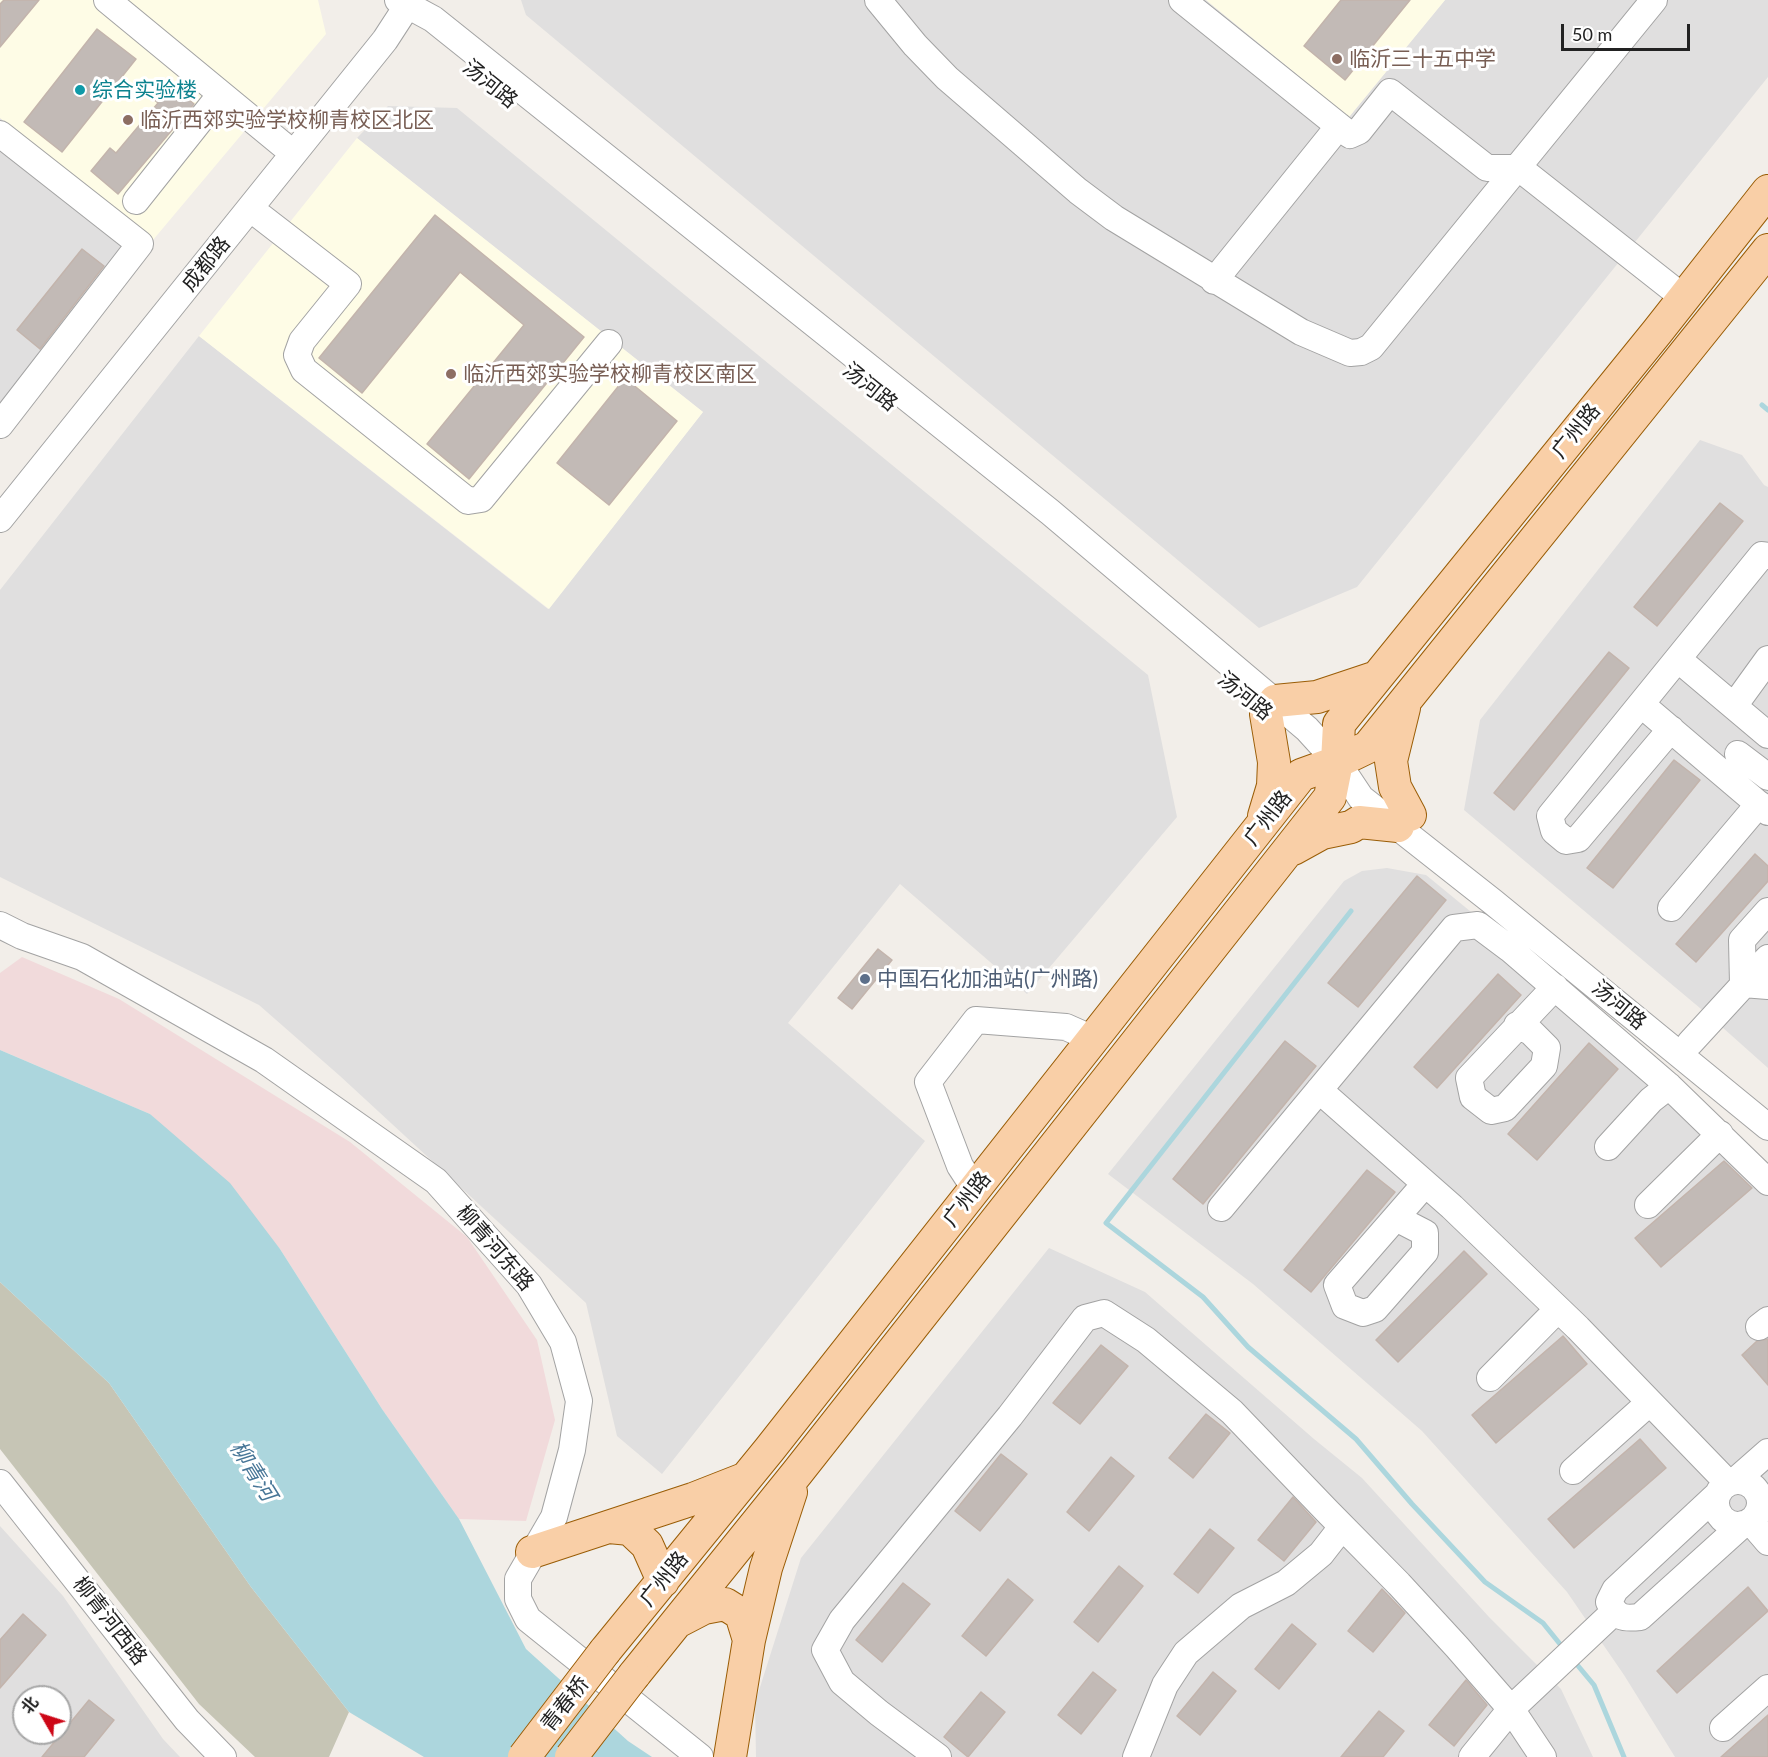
<!DOCTYPE html>
<meta charset="utf-8">
<style>
body{margin:0}
#map{position:relative;width:1768px;height:1757px;overflow:hidden;background:#f2eee9;font-family:Lato,"Noto Sans SC",sans-serif}
canvas{display:block}
.north{position:absolute;left:12px;top:1685px;width:60px;height:60px;box-sizing:border-box;background:#fff;border:2px solid #a7a7a7;border-radius:50%;rotate:309deg;font-size:16px;font-weight:700;line-height:24px;text-align:center;color:#222}
.north::after{content:'';display:block;margin:auto;width:21px;height:27px;background:#cd0717;clip-path:polygon(50% 0,100% 100%,50% 72%,0 100%)}
.scale{position:absolute;left:1561px;top:24px;width:129px;height:27px;box-sizing:border-box;border:3px solid #222;border-top:0;padding-left:8px;font-size:18px;line-height:21px;white-space:nowrap;color:#222;-webkit-text-stroke:4px #fff;paint-order:stroke}
</style>
<div id="map">
<canvas width="1768" height="1757"></canvas>
<div class="north">北</div>
<div class="scale">50 m</div>
</div>
<script>
const g = document.querySelector('canvas').getContext('2d');
g.lineJoin = 'round';
function fillPath(path, color) { g.fillStyle = color; g.fill(path, 'evenodd'); }
function strokePath(path, color, width, dash) { g.strokeStyle = color; g.lineWidth = width; g.lineCap = dash ? 'butt' : 'round'; g.setLineDash(dash || []); g.stroke(path); }
function label(font, color, halo, rows, align = 'center') {
  g.font = font + ' Lato,"Noto Sans SC",sans-serif'; g.lineWidth = 6; g.setLineDash([]); g.textBaseline = 'middle'; g.strokeStyle = halo; g.fillStyle = color; for (const [text, x, y, turn = 0] of rows) {
    g.save(); g.translate(x, y); g.rotate((+turn || 0) * Math.PI / 180); g.textAlign = isNaN(turn) ? turn : align; if (halo) g.strokeText(text, 0, 0); g.fillText(text, 0, 0); g.restore();
  }
}
const residential = new Path2D(`
 M521,0H1206L1349,117L1445,0H1768V77L1357,587L1259,628L526,15Z
 M388,106L457,108L1148,675L1177,817L1027,994L900,884L788,1023L925,1141L662,1474L617,1436L586,1303L340,1076L259,1005L0,877V590L199,336L548,609L703,412L357,138Z
 M0,118L153,240L0,434Z
 M1700,440L1742,455L1764,485L1768,487V1068L1713,1019L1464,810L1480,720Z
 M1387,868L1426,875L1676,1080L1768,1166V1757H1675L1624,1675L1567,1592L1422,1431L1253,1284L1108,1174L1344,881L1362,871Z
 M1049,1248L1145,1292L1314,1439L1362,1478L1489,1617L1561,1689L1593,1757H756L755,1703L801,1558Z
 M0,1526L63,1596L163,1739L180,1757H0ZM24,1697H60V1733H24Z`);
const commercial = new Path2D(`
 M22,957L119,999L350,1142L467,1237L537,1340L555,1420L526,1521L459,1519L382,1409L280,1249L150,1114L0,1050V973Z`);
const education = new Path2D(`
 M0,0H318L326,34L153,240L0,118Z
 M1206,0H1445L1349,117Z
 M357,138L703,412L549,609L199,336Z`);
const construction = new Path2D(`
 M0,1282L109,1383L251,1587L349,1712L329,1757H255L199,1704L0,1449Z`);
const water = new Path2D(`
 M0,1050L150,1114L230,1183L280,1249L382,1409L459,1519L526,1649L628,1741L652,1757H424L349,1712L251,1587L109,1383L0,1282Z`);
const stream = new Path2D(`
 M1762,405L1768,410
 M1351,911L1106,1223L1203,1297L1248,1347L1356,1439L1412,1504L1485,1582L1543,1623L1564,1649
 M1574,1661L1594,1685L1624,1757`);
const building = new Path2D(`
 M4,0H39L0,47V4Z
 M1341,0H1410L1345,80L1304,46Z
 M97,29L136,59L62,152L24,122Z
 M165,80L194,104L118,194L91,171L110,148L116,153L158,103L150,96Z
 M435,215L584,337L469,479L427,444L524,325L460,272L362,393L319,358Z
 M82,249L104,266L40,349L17,330Z
 M625,378L677,421L609,505L557,463Z
 M1720,503L1743,521L1657,626L1634,607Z
 M1609,652L1629,668L1514,810L1494,793Z
 M1674,760L1700,780L1613,888L1587,868Z
 M1755,854L1768,866V881L1696,962L1676,944Z
 M1417,876L1446,900L1358,1007L1328,983Z
 M878,949L892,960L852,1009L838,998Z
 M1498,974L1521,995L1437,1088L1414,1067Z
 M1285,1041L1316,1066L1203,1204L1173,1179Z
 M1589,1043L1618,1069L1537,1160L1508,1134Z
 M1724,1161L1752,1188L1661,1267L1635,1238Z
 M1367,1170L1395,1192L1311,1292L1284,1270Z
 M1464,1251L1487,1274L1398,1362L1376,1340Z
 M1563,1336L1587,1364L1496,1443L1472,1415Z
 M1768,1339V1385L1742,1355L1757,1341Z
 M1101,1345L1128,1366L1080,1424L1053,1403Z
 M1206,1414L1230,1433L1193,1478L1169,1458Z
 M1640,1439L1666,1468L1574,1548L1548,1519Z
 M1001,1454L1027,1474L980,1531L955,1511Z
 M1111,1457L1134,1476L1089,1531L1067,1512Z
 M1293,1497L1316,1522L1284,1561L1258,1540Z
 M1210,1529L1234,1548L1198,1593L1174,1574Z
 M1119,1566L1143,1586L1098,1642L1074,1622Z
 M1008,1579L1033,1600L986,1656L962,1636Z
 M903,1583L930,1604L882,1662L856,1640Z
 M1748,1587L1768,1611L1677,1693L1657,1671Z
 M1382,1589L1405,1613L1373,1652L1348,1631Z
 M23,1614L46,1635L0,1688V1640Z
 M1292,1624L1316,1644L1279,1689L1255,1669Z
 M1093,1672L1116,1690L1081,1734L1058,1715Z
 M1213,1672L1236,1691L1200,1735L1177,1716Z
 M1466,1680L1487,1705L1454,1746L1429,1725Z
 M981,1692L1005,1712L968,1757L944,1737Z
 M89,1700L114,1720L84,1757H42Z
 M1379,1711L1404,1731L1383,1757H1341Z
 M1768,1715V1757H1721Z`);
const minor = new Path2D(`
 M107,0L283,145
 M398,0L433,19L1050,512L1307,729L1337,762L1361,798L1493,902L1768,1127
 M878,0L915,45L947,78L1078,191L1114,218L1301,332L1350,353L1361,352L1371,347L1654,0
 M1182,0L1350,135L1359,131L1390,92L1487,168H1519L1684,298
 M0,134L140,244L0,425
 M136,201L221,94
 M251,209L348,284L302,341L297,355L304,370L468,501L481,499L609,343
 M1214,281L1339,126
 M0,519L385,40L411,0
 M1679,660L1768,735
 M1642,705L1768,812
 M1734,706L1768,659
 M1671,729L1578,839L1566,841L1554,831L1550,816L1762,555L1768,556
 M1738,754L1768,777
 M1671,908L1759,804
 M1768,911L1742,940L1743,984L1768,986
 M0,925L22,936L82,957L264,1060L436,1181L529,1285L563,1342L579,1401L572,1450L554,1517L518,1579V1599L528,1619L700,1757
 M1517,1025L1531,1032L1547,1048L1544,1066L1505,1108L1491,1111L1473,1097L1469,1078L1555,987
 M1690,1043L1768,958
 M1319,1090L1452,1207L1578,1328L1728,1483
 M1608,1147L1651,1100L1669,1086
 M975,1189L960,1166L928,1082L976,1020L1066,1027L1093,1039
 M1648,1205L1720,1134
 M1221,1208L1454,928L1478,925L1510,949L1669,1086L1768,1182
 M1396,1218L1425,1233V1252L1375,1309L1363,1313L1345,1306L1337,1285L1425,1184
 M1759,1327L1768,1320
 M1490,1378L1558,1309
 M1573,1471L1649,1403
 M1735,1481L1768,1452
 M1716 1503a22 22 0 1 1 44 0a22 22 0 1 1-44 0Z
 M0,1483L187,1720L223,1757
 M1717,1495L1615,1590L1609,1602C1617,1618 1623,1619 1640,1617L1743,1524
 M1750,1521L1768,1542
 M1723,1728L1768,1688
 M938,1757L879,1713L842,1682L825,1650L842,1620L1010,1416L1085,1318L1104,1313L1146,1340L1232,1412L1326,1510L1399,1584L1457,1647L1511,1709L1543,1757
 M1136,1757L1165,1685L1186,1653L1241,1606L1286,1583L1321,1554L1342,1527
 M1472,1757L1511,1709L1614,1612`);
const major = new Path2D(`
 M1275,701L1317,697L1377,677
 M1404,708L1391,761L1395,787L1410,815
 M1264,816L1273,786L1274,762L1266,714
 M1293,849L1322,833L1351,827L1359,822L1398,826
 M609,1527L630,1529L647,1545L663,1581
 M532,1552L693,1499L744,1479
 M679,1621L704,1608L725,1604L741,1614L749,1640
 M605,1651L769,1450L1301,775L1337,762L1368,747L1768,250
 M634,1675L797,1473L1330,797L1337,762L1339,724L1657,332L1768,191
 M730,1757L749,1640L766,1568L791,1492`);
const majorBridge = new Path2D(`
 M524,1757L605,1651
 M571,1757L634,1675`);
const markers = [
 [1337,59,6,"#8d6e63"],
 [80,90,6,"#0f9aa8"],
 [128,120,6,"#8d6e63"],
 [451,374,6,"#8d6e63"],
 [865,979,6,"#5c6f8a"]
];
const educationNames = [
 ["临沂三十五中学",1349,59],
 ["临沂西郊实验学校柳青校区北区",140,120],
 ["临沂西郊实验学校柳青校区南区",463,374]
];
const streetNames = [
 ["汤河路",490,84,39],
 ["成都路",206,264,-51],
 ["汤河路",870,387,39],
 ["广州路",1576,431,-51],
 ["汤河路",1245,696,39],
 ["广州路",1268,818,-52],
 ["汤河路",1619,1005,40],
 ["广州路",967,1199,-52],
 ["柳青河东路",495,1248,49],
 ["广州路",664,1579,-51],
 ["柳青河西路",110,1621,52],
 ["青春桥",565,1704,-52]
];
const cultureNames = [
 ["综合实验楼",92,90]
];
const serviceNames = [
 ["中国石化加油站(广州路)",877,979]
];
const waterNames = [
 ["柳青河",253,1471,58]
];
fillPath(residential, '#e0dfdf');
fillPath(commercial, '#f1dadb');
fillPath(education, '#fefce6');
fillPath(construction, '#c6c5b5');
fillPath(water, '#acd6dd');
strokePath(stream, '#acd6dd', 5);
fillPath(building, '#c2bab6');
strokePath(building, '#c3b4ac', 1.5);
strokePath(minor, '#a3a3a3', 28);
strokePath(major, '#9a5d06', 34);
strokePath(minor, '#fff', 26);
strokePath(major, '#f9cfa7', 32);
strokePath(majorBridge, '#9a5d06', 34, []);
strokePath(majorBridge, '#f9cfa7', 32);
for (const [x, y, r, color] of markers) { const dot = new Path2D(); dot.arc(x, y, r, 0, 2 * Math.PI); g.fillStyle = color; g.fill(dot); strokePath(dot, '#fff', 2); }
label('21px', '#785e54', '#fff', educationNames, 'left');
label('21px', '#222', '#fff', streetNames);
label('21px', '#0d838f', '#fff', cultureNames, 'left');
label('21px', '#4e5e75', '#fff', serviceNames, 'left');
label('italic 22px', '#477697', '#fff', waterNames);
</script>
